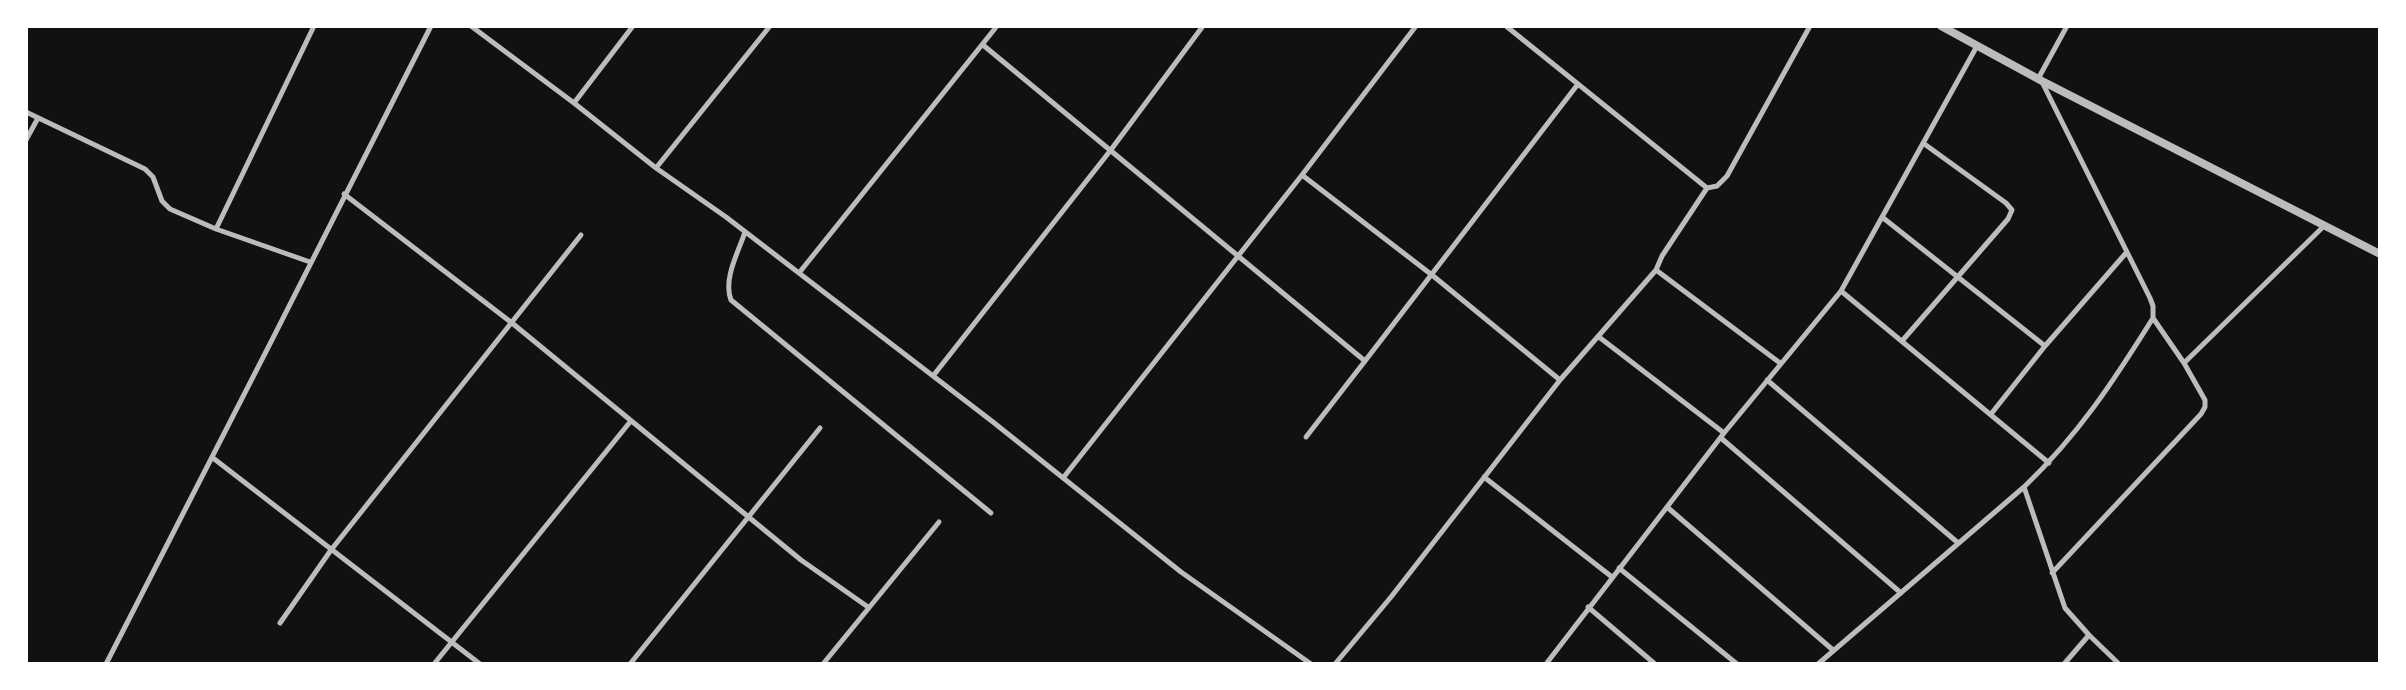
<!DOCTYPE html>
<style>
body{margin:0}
#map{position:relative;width:2406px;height:690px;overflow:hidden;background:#111;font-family:"Public Sans",sans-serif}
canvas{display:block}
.frame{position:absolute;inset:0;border:28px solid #fff;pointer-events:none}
</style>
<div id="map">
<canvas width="2406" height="690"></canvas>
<div class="frame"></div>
</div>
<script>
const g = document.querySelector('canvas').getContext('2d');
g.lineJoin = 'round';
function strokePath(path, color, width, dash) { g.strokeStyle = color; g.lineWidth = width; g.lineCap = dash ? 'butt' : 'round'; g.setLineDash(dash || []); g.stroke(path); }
const minor = new Path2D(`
 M471,26L574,103L656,168L726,217L993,422L1181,572L1311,664
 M1506,26L1707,188
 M983,45L1365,361L1306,437
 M2038,79L2067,26
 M574,103L633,26
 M26,112L145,169L153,177L162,201L170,209L216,229L310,262
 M26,140L38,118
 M656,168L770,26
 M1302,175L1432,275L1560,380
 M344,194L512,323L801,560L868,607
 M1882,217L2045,346L1991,414
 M216,229L314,26
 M745,232C738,253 723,279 731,300L991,513
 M1656,270L1780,363
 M799,273L997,26
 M1841,291L2049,463
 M2153,318L2184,363
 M1599,337L1724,433
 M1902,341L2008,219L2012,210L2006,203L1923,143
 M2045,346L2126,253
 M1365,361L1578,84
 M933,376L1110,151L1203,26
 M1767,380L1957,542
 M1721,438L1901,593
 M213,458L480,664
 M1484,477L1612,577
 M1063,478L1302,175L1416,26
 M2024,487L2065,608L2089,635L2119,664
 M1667,507L1833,650
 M1619,568L1737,664
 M2052,573L2201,414L2205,407V400L2184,363L2325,225
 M1588,607L1655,664
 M280,623L331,550L581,235
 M106,664C216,452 323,239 431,26
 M434,664L630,422
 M630,664L820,428
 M823,664L939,522
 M1335,664L1391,597L1560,380L1656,270L1662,256L1707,188L1717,186L1727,176L1810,26
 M1546,664L1724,433L1841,291L1977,46
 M1818,664L2024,487C2079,434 2113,382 2153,318V306L2150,298L2042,82
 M2064,664L2089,635`);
const tertiary = new Path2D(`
 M1941,26L2042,81L2380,254`);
strokePath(minor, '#bcbcbc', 5);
strokePath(tertiary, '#bcbcbc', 8);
</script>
